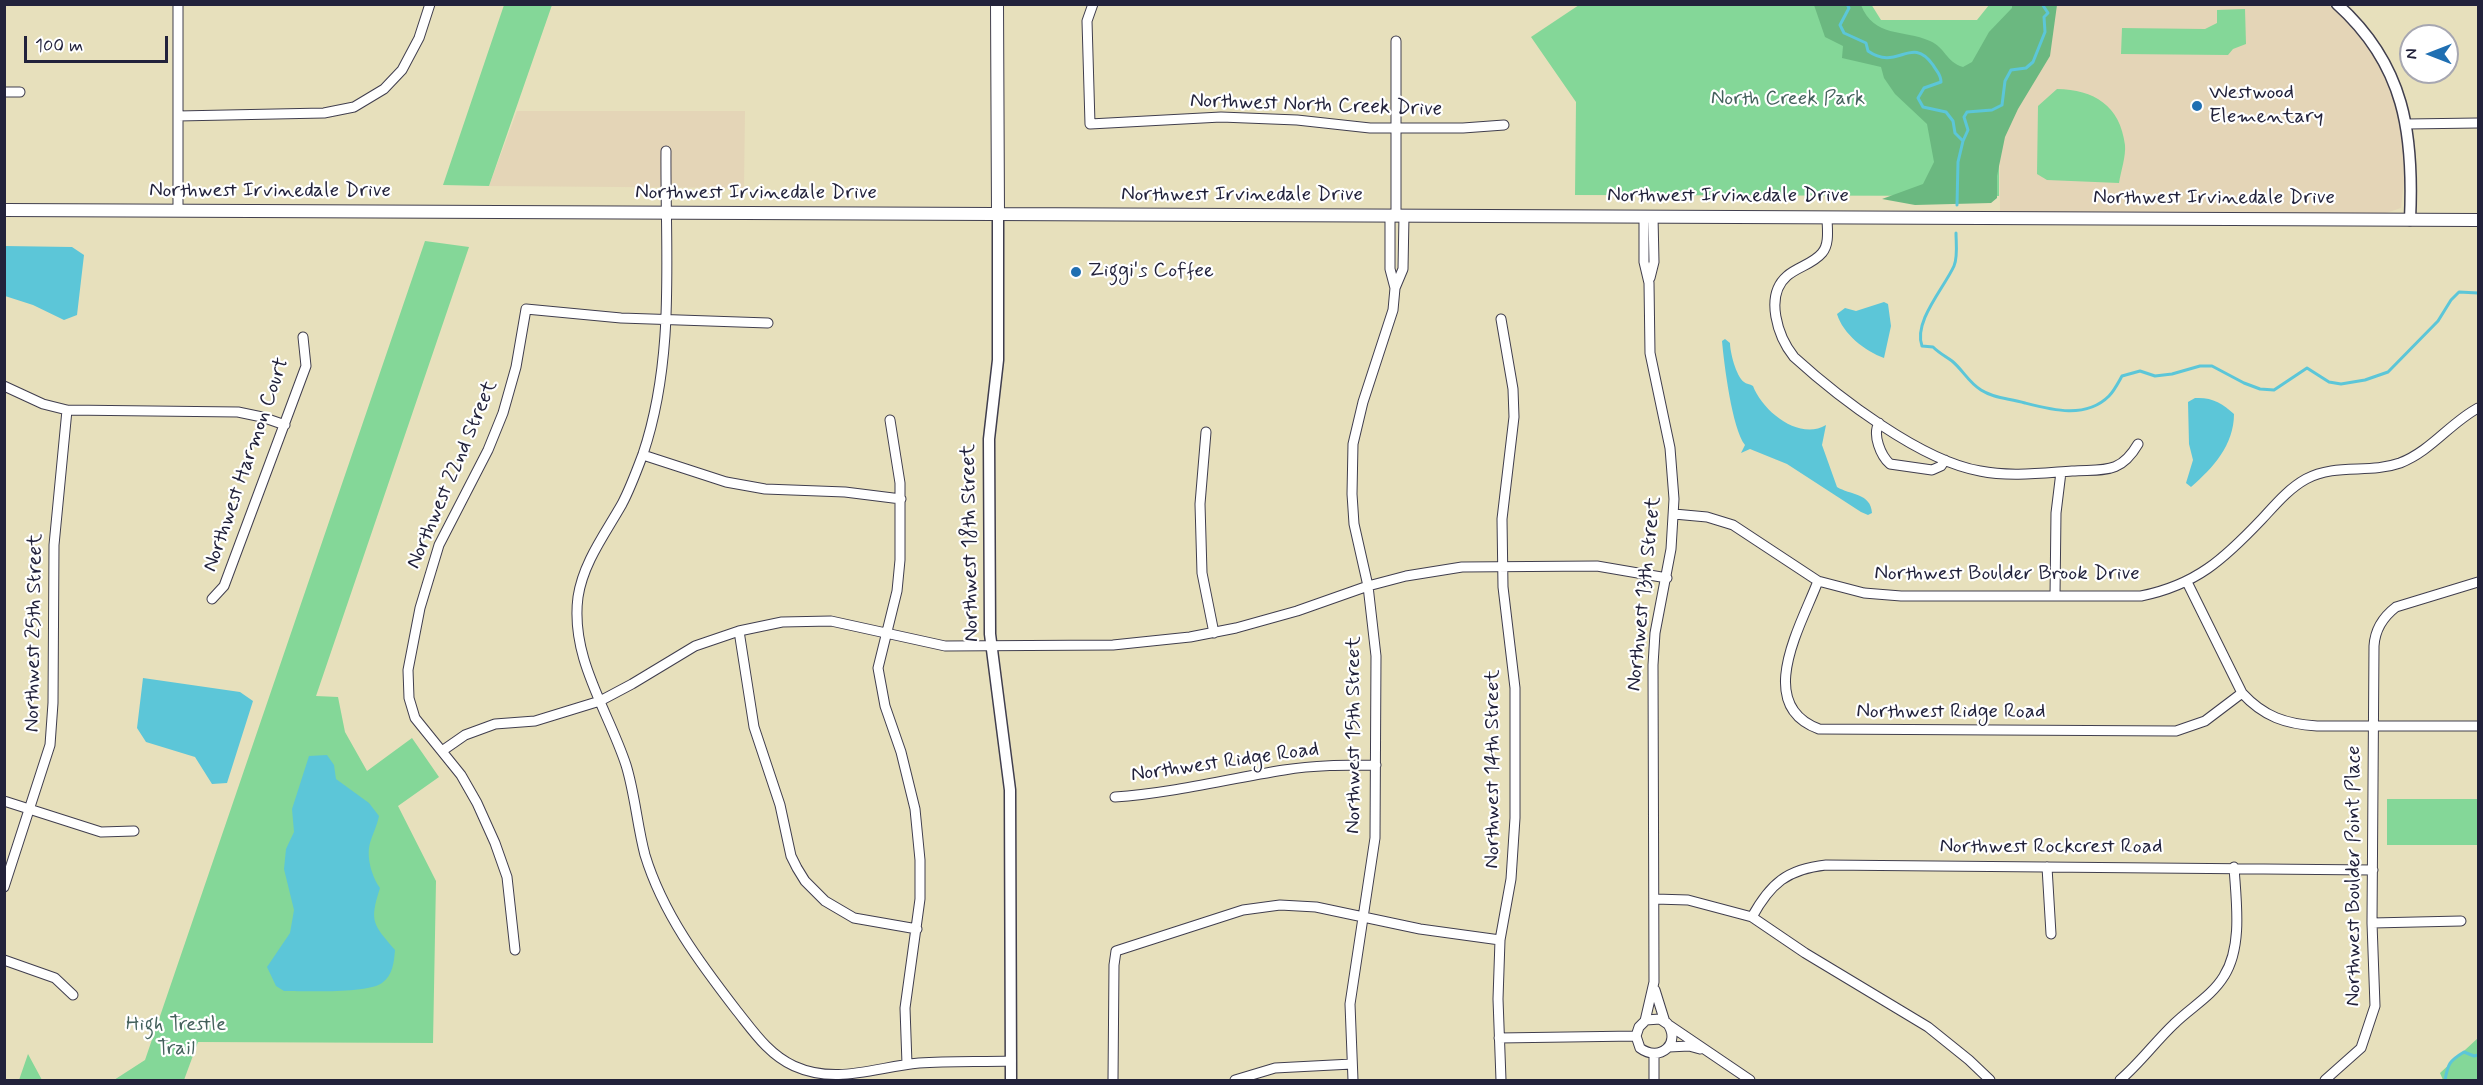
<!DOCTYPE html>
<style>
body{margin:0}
#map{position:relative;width:2483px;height:1085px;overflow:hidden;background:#e7e0bc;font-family:Mynerve,sans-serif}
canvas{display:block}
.frame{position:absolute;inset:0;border:6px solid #22223b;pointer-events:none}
.north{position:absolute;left:2399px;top:24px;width:60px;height:60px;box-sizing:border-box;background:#fff;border:2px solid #a7a7b1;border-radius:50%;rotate:270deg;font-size:16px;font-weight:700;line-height:24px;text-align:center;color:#22223b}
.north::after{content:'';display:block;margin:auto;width:21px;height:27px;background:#1f6fb2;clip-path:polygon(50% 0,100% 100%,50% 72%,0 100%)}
.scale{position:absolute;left:24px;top:36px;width:144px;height:27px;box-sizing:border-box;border:3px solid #22223b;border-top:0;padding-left:8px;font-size:18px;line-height:21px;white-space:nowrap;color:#22223b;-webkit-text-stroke:4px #fff;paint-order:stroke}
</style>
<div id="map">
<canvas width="2483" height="1085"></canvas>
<div class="frame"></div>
<div class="north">N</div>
<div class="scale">100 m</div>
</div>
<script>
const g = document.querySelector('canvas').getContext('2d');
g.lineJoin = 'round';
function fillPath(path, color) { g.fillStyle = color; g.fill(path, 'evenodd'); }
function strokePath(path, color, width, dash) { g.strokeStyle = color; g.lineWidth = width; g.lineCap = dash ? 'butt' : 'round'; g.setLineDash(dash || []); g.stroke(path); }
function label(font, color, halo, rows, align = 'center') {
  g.font = font + ' Mynerve,sans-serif'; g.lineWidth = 4.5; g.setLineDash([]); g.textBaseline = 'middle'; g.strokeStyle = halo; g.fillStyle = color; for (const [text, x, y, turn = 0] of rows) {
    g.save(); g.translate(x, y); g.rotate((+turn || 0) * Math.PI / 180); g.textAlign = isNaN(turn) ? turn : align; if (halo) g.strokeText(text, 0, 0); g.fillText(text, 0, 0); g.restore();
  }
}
const built = new Path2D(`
 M2044,5H2329L2350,25L2368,47L2381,70L2393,97L2403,145L2404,181L2401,208L2383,214L2000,212L1999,64Z
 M517,111H745L744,188L489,186Z`);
const green = new Path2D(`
 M1871,4L1881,20H1977L1989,5H2044L1999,64V196L1575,195L1576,102L1531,37L1579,5Z
 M504,5H552L489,186L443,185Z
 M2245,9L2246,44L2233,49L2228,55L2121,54L2122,28L2205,29L2217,23V10Z
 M2057,89C2094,90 2120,105 2125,145C2126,156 2121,171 2119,183L2047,180L2037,174L2038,106Z
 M425,241L469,247L316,696L338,697L345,732L367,771L412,738L439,777L398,806L436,881L433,1043L198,1042L184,1080H114L145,1060Z
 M2387,799H2478V845H2387Z
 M2478,1038V1080H2443L2440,1073Z
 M28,1054L42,1080H45H19Z`);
const forest = new Path2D(`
 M1814,5H1861C1874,38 1903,29 1930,41C1945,47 1946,62 1963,67L1972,62L1989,32L2012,8V5H2057L2050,56L2018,109L2005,137L1997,176V198L1991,203L1915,205L1882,199L1923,184L1934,162L1927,124L1895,94L1884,78L1881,67L1842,58L1843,46L1825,37Z`);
const water = new Path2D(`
 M5,246L72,247L84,255L77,315L64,320L33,305L5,296Z
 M1884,302L1888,304L1891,326L1884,358C1865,351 1843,334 1837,314L1845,308L1856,311Z
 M1725,339L1730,343C1730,352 1736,376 1744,382C1746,384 1750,384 1753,386C1763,412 1800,441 1826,425L1822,445L1837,487C1850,495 1871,493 1872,513L1868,515L1861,512L1787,464L1750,449L1741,453L1745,445C1732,429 1724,363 1722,341Z
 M2195,398C2212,397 2222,403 2234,414C2234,445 2213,468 2191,487L2186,483L2193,460L2189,444L2188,402Z
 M143,678L240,692L253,701L227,783L212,784L195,757L146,742L137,728Z
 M327,755L334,765L336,779L369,803L379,816C377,826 373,833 370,843C366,857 372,877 380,888C369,922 373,924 395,950C394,962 393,975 382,983C366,994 305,991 284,991L276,986L267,967L290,933L294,910L284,869L286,849L294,832L292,809L309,756Z`);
const stream = new Path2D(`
 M1847,4L1849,8L1840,25L1844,33L1866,43L1868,51C1898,72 1911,34 1933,65C1937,72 1941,74 1941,82L1924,88L1918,98L1923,107L1946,112L1953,121L1955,133L1963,141
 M1957,205L1958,162L1963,141L1968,130L1964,117L1967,112L1992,110L2002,105L2005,81L2011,70L2026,68L2033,62L2045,32L2044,17L2048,13L2042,4
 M1956,233C1956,242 1958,257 1954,266C1944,288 1913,322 1922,346L1933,347C1939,353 1945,356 1952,361C1963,370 1968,382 1981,390C1995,399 2009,398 2025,403C2052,410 2086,419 2109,396C2114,391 2118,383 2122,376L2140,371L2155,376L2172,374L2200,366H2212L2244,383L2260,389L2274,390L2307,368L2329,382L2341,384L2365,380L2388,372L2438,321L2451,300L2459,292L2478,293
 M2445,1080C2448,1064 2449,1061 2464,1052L2474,1056L2478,1055`);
const minor = new Path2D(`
 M178,4V211
 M1093,4L1087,21L1090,124L1221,117L1297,120L1370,128H1463L1504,125
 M1396,41V216
 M4,92H20
 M178,116L324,113L354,107L384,89L402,70L419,38L430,4
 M2407,124L2478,123
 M666,151C665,252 676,356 643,454C637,470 630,489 622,504C605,534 583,563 578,597C570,658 608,710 626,765C635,794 637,825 645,855C663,914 700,963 737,1011C753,1031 769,1055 794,1066C836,1085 876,1067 919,1063C950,1061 980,1062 1011,1061
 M1390,216V269L1395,288
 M1644,216V262L1649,283L1650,353L1670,448L1674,499L1671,549L1655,633L1653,665L1654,982L1645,1021
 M1827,217C1827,228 1830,244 1822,253C1813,264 1797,267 1787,276C1764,296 1778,337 1794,357C1838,397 1921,461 1980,471C2009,477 2042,473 2072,471C2103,469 2120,475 2138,444
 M1650,278L1654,262L1653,216
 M1501,319L1513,389L1514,417L1502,519L1503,587L1515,688V818L1511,879L1500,940L1498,999L1501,1080
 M4,386L43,404L67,410L238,412L262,417L285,425
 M890,420L900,483V560L897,591L878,668L885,706L901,752L915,809L920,860V899L905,1008L907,1064
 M1879,423C1872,435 1881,456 1890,464L1932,470L1941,466L1945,460
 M1206,432L1200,504L1202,573L1214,633
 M643,455L726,482L765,489L845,492L901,499
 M1674,514L1707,517L1733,525L1818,581L1864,593L1901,596H2141C2196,585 2224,559 2262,519C2275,505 2288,489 2306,479C2336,463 2369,474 2400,463C2431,451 2450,423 2478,408
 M1818,581C1802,624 1753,705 1819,729L2176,731L2205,721L2242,693
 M2187,582L2242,693C2264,717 2286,724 2317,726H2478
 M2055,596L2056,513L2061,472
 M212,599L224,586L306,366L303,337
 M739,631L754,727L780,805L791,856L797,868L805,881L825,901L854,918L917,929
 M442,751L465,735L495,724L535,721L600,701L632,684L695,646L739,631L782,622L831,621L945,646L1113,645L1190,637L1236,628L1297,611L1368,586L1406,576L1462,567L1597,566L1667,578
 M1115,797C1172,793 1227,779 1284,770C1314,765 1345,765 1376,765
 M4,801L101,832L134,831
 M2047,867L2051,934
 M4,887L50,745L53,703L54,545L67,410
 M1655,899L1688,900L1752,917L1805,953L1928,1027L1969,1060L1990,1080
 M1752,917C1770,884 1787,869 1826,865L2373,870
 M2372,923L2461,921
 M515,950L507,877L495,843L477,803L461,775L415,718L409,698L408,670L420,608L439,545L488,450L503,413L516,367L526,309L621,318L768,323
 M4,960L55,978L73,995
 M1655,990L1665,1022
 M1667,1023C1682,1043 1660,1063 1640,1048L1636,1036L1639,1027L1646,1020L1660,1019L1750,1080
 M1499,1038L1636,1036
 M1669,1047L1689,1046L1700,1049
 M1654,1054V1080
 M1113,1080L1114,965L1116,951L1243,910L1280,905L1316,907L1420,929L1500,940
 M1235,1080L1275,1068L1352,1064
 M1353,1080L1350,1004L1375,838L1376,656L1368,586L1354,524L1352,494L1353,444L1363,402L1393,310L1395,288L1403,269L1404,216
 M2120,1080C2140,1063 2155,1042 2174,1024C2190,1008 2212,996 2224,976C2243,946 2236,900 2234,867
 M2325,1080L2361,1048L2375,1006L2372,923L2374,646C2375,629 2383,617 2396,607L2478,582`);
const tertiary = new Path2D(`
 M2337,4C2405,65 2414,134 2410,220
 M998,215V360L989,439L990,634L1010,790L1011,1080`);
const secondary = new Path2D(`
 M997,4L998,215
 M4,210L2478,220`);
const markers = [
 [2197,106,6,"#1f6fb2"],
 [1076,272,6,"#1f6fb2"]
];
const poiNames = [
 ["Westwood",2209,94],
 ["Elementary",2209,118],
 ["Ziggi's Coffee",1088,272]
];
const parkNames = [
 ["North Creek Park",1788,100],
 ["High Trestle",176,1026],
 ["Trail",176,1050]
];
const streetNames = [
 ["Northwest North Creek Drive",1316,106,2],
 ["Northwest Irvinedale Drive",270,192],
 ["Northwest Irvinedale Drive",756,194],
 ["Northwest Irvinedale Drive",1242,196],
 ["Northwest Irvinedale Drive",1728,197],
 ["Northwest Irvinedale Drive",2214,199],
 ["Northwest Harmon Court",247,465,-71],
 ["Northwest 22nd Street",453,475,-67],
 ["Northwest 18th Street",971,543,-91],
 ["Northwest Boulder Brook Drive",2007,575],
 ["Northwest 13th Street",1645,594,-84],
 ["Northwest 25th Street",35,633,-89],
 ["Northwest Ridge Road",1951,713],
 ["Northwest 15th Street",1355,735,-90],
 ["Northwest Ridge Road",1225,763,-8],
 ["Northwest 14th Street",1494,769,-90],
 ["Northwest Rockcrest Road",2051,848],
 ["Northwest Boulder Point Place",2355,876,-90]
];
fillPath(built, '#e4d5b7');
fillPath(green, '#84d798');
fillPath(forest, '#6bb880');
fillPath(water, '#5cc6d8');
strokePath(stream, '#5cc6d8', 3);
strokePath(minor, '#403e4e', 11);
strokePath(tertiary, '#403e4e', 13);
strokePath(secondary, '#403e4e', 14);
strokePath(minor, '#fff', 9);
strokePath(tertiary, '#fff', 10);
strokePath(secondary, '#fff', 12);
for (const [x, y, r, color] of markers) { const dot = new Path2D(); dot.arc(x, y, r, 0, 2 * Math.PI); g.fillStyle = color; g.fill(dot); strokePath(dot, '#fff', 2); }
label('21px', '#22223b', '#fff', poiNames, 'left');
label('21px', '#44615c', '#fff', parkNames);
label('21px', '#22223b', '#fff', streetNames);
</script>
